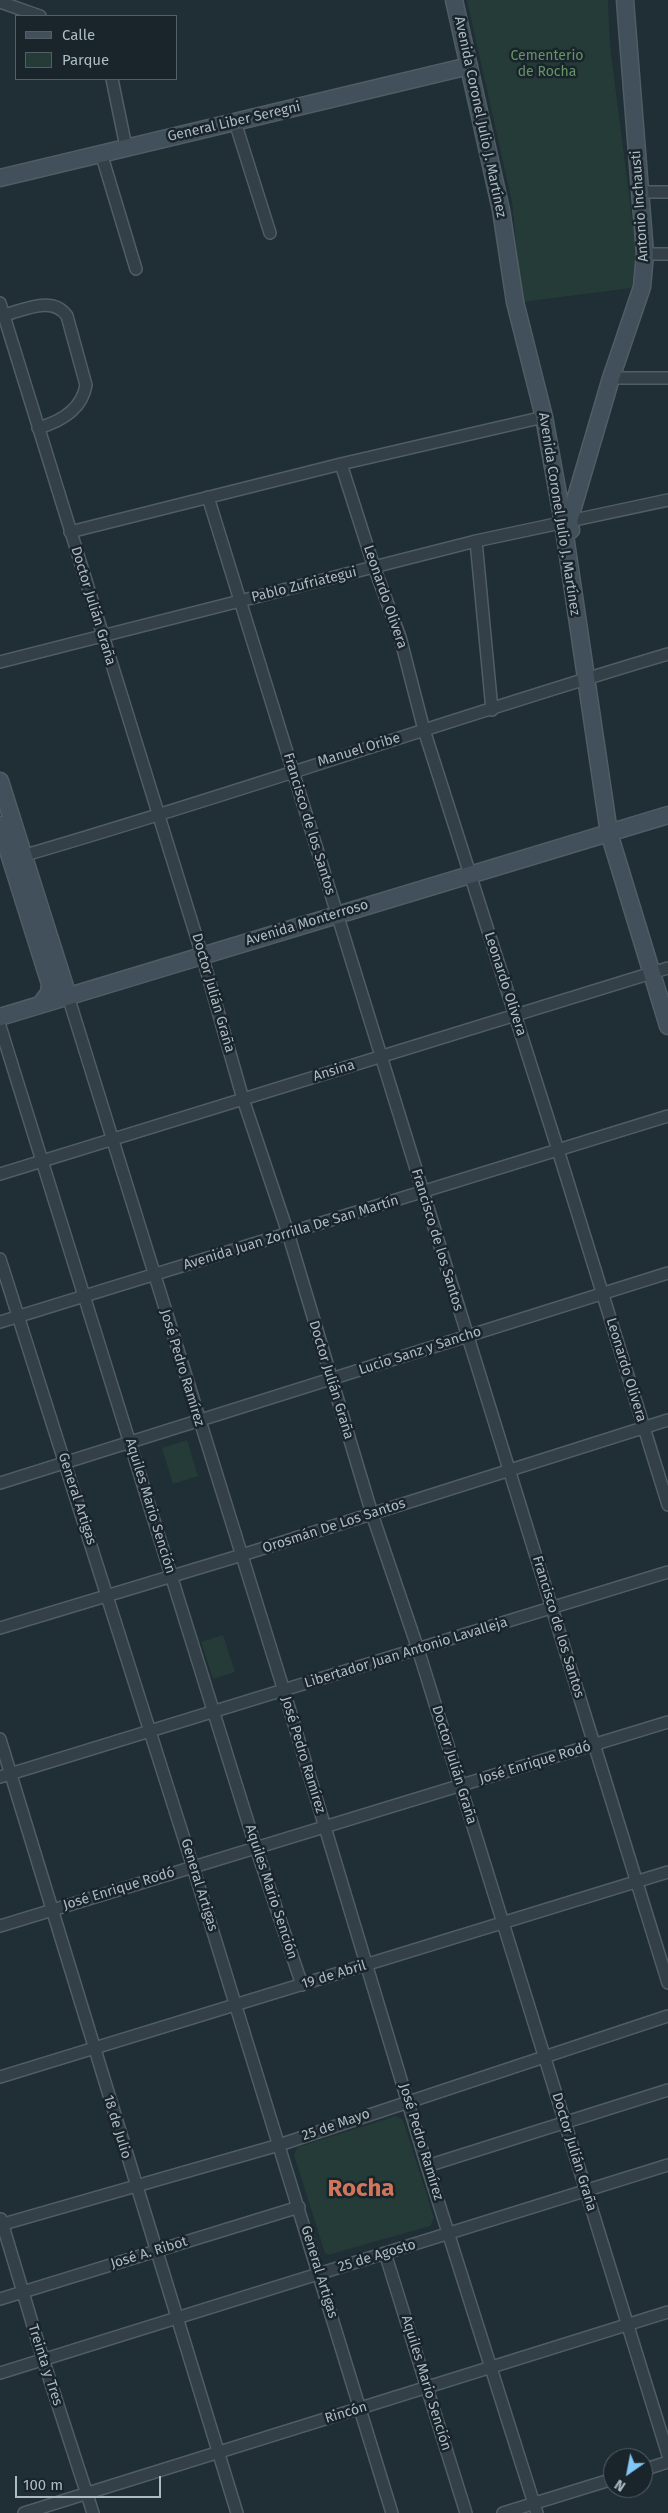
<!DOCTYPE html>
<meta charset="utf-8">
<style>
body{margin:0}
#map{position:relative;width:668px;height:2513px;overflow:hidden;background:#202e36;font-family:"Fira Sans",sans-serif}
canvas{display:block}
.legend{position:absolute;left:15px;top:15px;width:162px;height:65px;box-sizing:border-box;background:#19242b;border:1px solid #546068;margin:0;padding:6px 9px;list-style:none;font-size:15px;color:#adbbc4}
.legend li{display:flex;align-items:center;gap:10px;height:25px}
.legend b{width:25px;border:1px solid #546068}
.north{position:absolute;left:603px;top:2448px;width:50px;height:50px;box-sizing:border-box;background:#19242b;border:1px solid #546068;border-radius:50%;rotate:213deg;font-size:14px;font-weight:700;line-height:20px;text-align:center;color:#adbbc4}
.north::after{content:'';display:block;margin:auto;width:18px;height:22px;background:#80c6f6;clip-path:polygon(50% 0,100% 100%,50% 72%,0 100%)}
.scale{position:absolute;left:15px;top:2476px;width:146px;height:22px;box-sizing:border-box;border:2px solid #adbbc4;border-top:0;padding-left:6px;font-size:15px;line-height:18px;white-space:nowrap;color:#adbbc4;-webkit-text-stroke:4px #19242b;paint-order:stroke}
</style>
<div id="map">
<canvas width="668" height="2513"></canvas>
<ul class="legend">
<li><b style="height:6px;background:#41505a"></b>Calle</li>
<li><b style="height:14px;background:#253b37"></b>Parque</li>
</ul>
<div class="north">N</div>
<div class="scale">100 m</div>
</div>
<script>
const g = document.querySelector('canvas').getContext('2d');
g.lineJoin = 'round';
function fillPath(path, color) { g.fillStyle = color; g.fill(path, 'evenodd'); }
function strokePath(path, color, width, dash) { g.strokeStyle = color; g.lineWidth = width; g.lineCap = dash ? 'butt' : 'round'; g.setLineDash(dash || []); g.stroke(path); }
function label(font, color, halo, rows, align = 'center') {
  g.font = font + ' "Fira Sans",sans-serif'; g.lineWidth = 5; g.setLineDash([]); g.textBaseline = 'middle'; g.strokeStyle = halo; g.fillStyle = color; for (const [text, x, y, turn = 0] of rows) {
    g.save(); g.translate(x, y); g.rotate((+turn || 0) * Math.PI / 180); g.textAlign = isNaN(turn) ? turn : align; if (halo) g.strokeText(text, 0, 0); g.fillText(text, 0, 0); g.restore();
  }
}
const green = new Path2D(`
 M467,0H608L610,45L639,274L632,288L522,302L512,202Z
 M187,1440L198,1476L173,1484L162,1448Z
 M223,1635L235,1672L213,1679L201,1642Z
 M396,2116L403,2120L434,2218L430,2226L328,2255L325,2253L294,2155L298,2147Z`);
const street = new Path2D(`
 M0,2L40,16
 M112,79L126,147
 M235,122L270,233
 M101,153L136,269
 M639,192H668
 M645,254H668
 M0,303L202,955L243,1099L288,1233L372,1514L418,1649L668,2455
 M4,315C24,310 53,295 67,316L86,385C82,410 59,422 38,428
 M611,378H668
 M341,464L374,567L400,637L424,730L558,1150L668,1505
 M208,497L668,1983
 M70,532L341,464L544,417
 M476,541L492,710
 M0,662L476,541L668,500
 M19,853L22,856C239,793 452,718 668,654
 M68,996L284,1691L427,2166L537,2513
 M0,1026L256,1848L302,1985
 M0,1174L668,968
 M0,1259L193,1867L392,2513
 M0,1322L668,1116
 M0,1483L668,1273
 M0,1628L242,1555L668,1420
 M0,1739L237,2513
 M0,1777L668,1572
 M0,1926L668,1722
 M0,2077L668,1872
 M427,2166L668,2090
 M1,2219L43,2359L93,2513
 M0,2225L279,2145L668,2016
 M385,2253L466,2513
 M0,2299L299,2207
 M0,2373L668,2165
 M643,2470L668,2462
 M24,2513L668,2312
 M503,2513L613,2479`);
const secondary = new Path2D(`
 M454,0L501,210L515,302L544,417L563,522L609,833L668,1026
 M0,178L469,66
 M571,530L569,521L611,378L642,287L645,254L625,0
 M0,781L68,996
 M0,825L50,984L49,993L40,1005
 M0,1017L668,815`);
const parkNames = [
 ["Cementerio",547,56],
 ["de Rocha",547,72]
];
const streetNames = [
 ["Avenida Coronel Julio J. Martínez",480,117,78],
 ["General Liber Seregni",234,122,-13],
 ["Antonio Inchausti",640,206,-94],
 ["Avenida Coronel Julio J. Martínez",559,514,81],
 ["Pablo Zufriategui",304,585,-14],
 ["Leonardo Olivera",385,597,71],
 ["Doctor Julián Graña",93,606,73],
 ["Manuel Oribe",359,750,-17],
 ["Francisco de los Santos",309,824,73],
 ["Avenida Monterroso",307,923,-17],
 ["Leonardo Olivera",505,984,72],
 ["Doctor Julián Graña",213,993,74],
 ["Ansina",334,1071,-17],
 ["Avenida Juan Zorrilla De San Martín",291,1233,-17],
 ["Francisco de los Santos",437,1240,73],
 ["Lucio Sanz y Sancho",420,1351,-18],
 ["José Pedro Ramírez",182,1368,73],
 ["Leonardo Olivera",626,1370,73],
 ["Doctor Julián Graña",331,1380,73],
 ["General Artigas",77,1499,72],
 ["Aquiles Mario Sención",150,1506,73],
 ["Orosmán De Los Santos",334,1526,-18],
 ["Francisco de los Santos",558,1627,73],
 ["Libertador Juan Antonio Lavalleja",406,1653,-17],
 ["José Pedro Ramírez",303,1755,73],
 ["José Enrique Rodó",535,1763,-17],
 ["Doctor Julián Graña",454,1765,73],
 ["General Artigas",199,1885,73],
 ["José Enrique Rodó",119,1889,-17],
 ["Aquiles Mario Sención",271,1892,72],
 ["19 de Abril",334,1975,-17],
 ["25 de Mayo",336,2125,-19],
 ["18 de Julio",117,2127,73],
 ["José Pedro Ramírez",421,2142,73],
 ["Doctor Julián Graña",574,2152,73],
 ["José A. Ribot",149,2253,-17],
 ["25 de Agosto",377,2256,-17],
 ["General Artigas",319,2272,73],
 ["Treinta y Tres",45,2365,72],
 ["Aquiles Mario Sención",426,2383,73],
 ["Rincón",346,2413,-17]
];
const townNames = [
 ["Rocha",361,2189]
];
fillPath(green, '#253b37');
strokePath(street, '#515d65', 14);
strokePath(secondary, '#515d65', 19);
strokePath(street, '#334047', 11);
strokePath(secondary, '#41505a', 16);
label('14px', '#659466', '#19242b', parkNames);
label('14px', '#adbbc4', '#19242b', streetNames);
label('bold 24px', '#d2765b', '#19242b', townNames);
</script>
